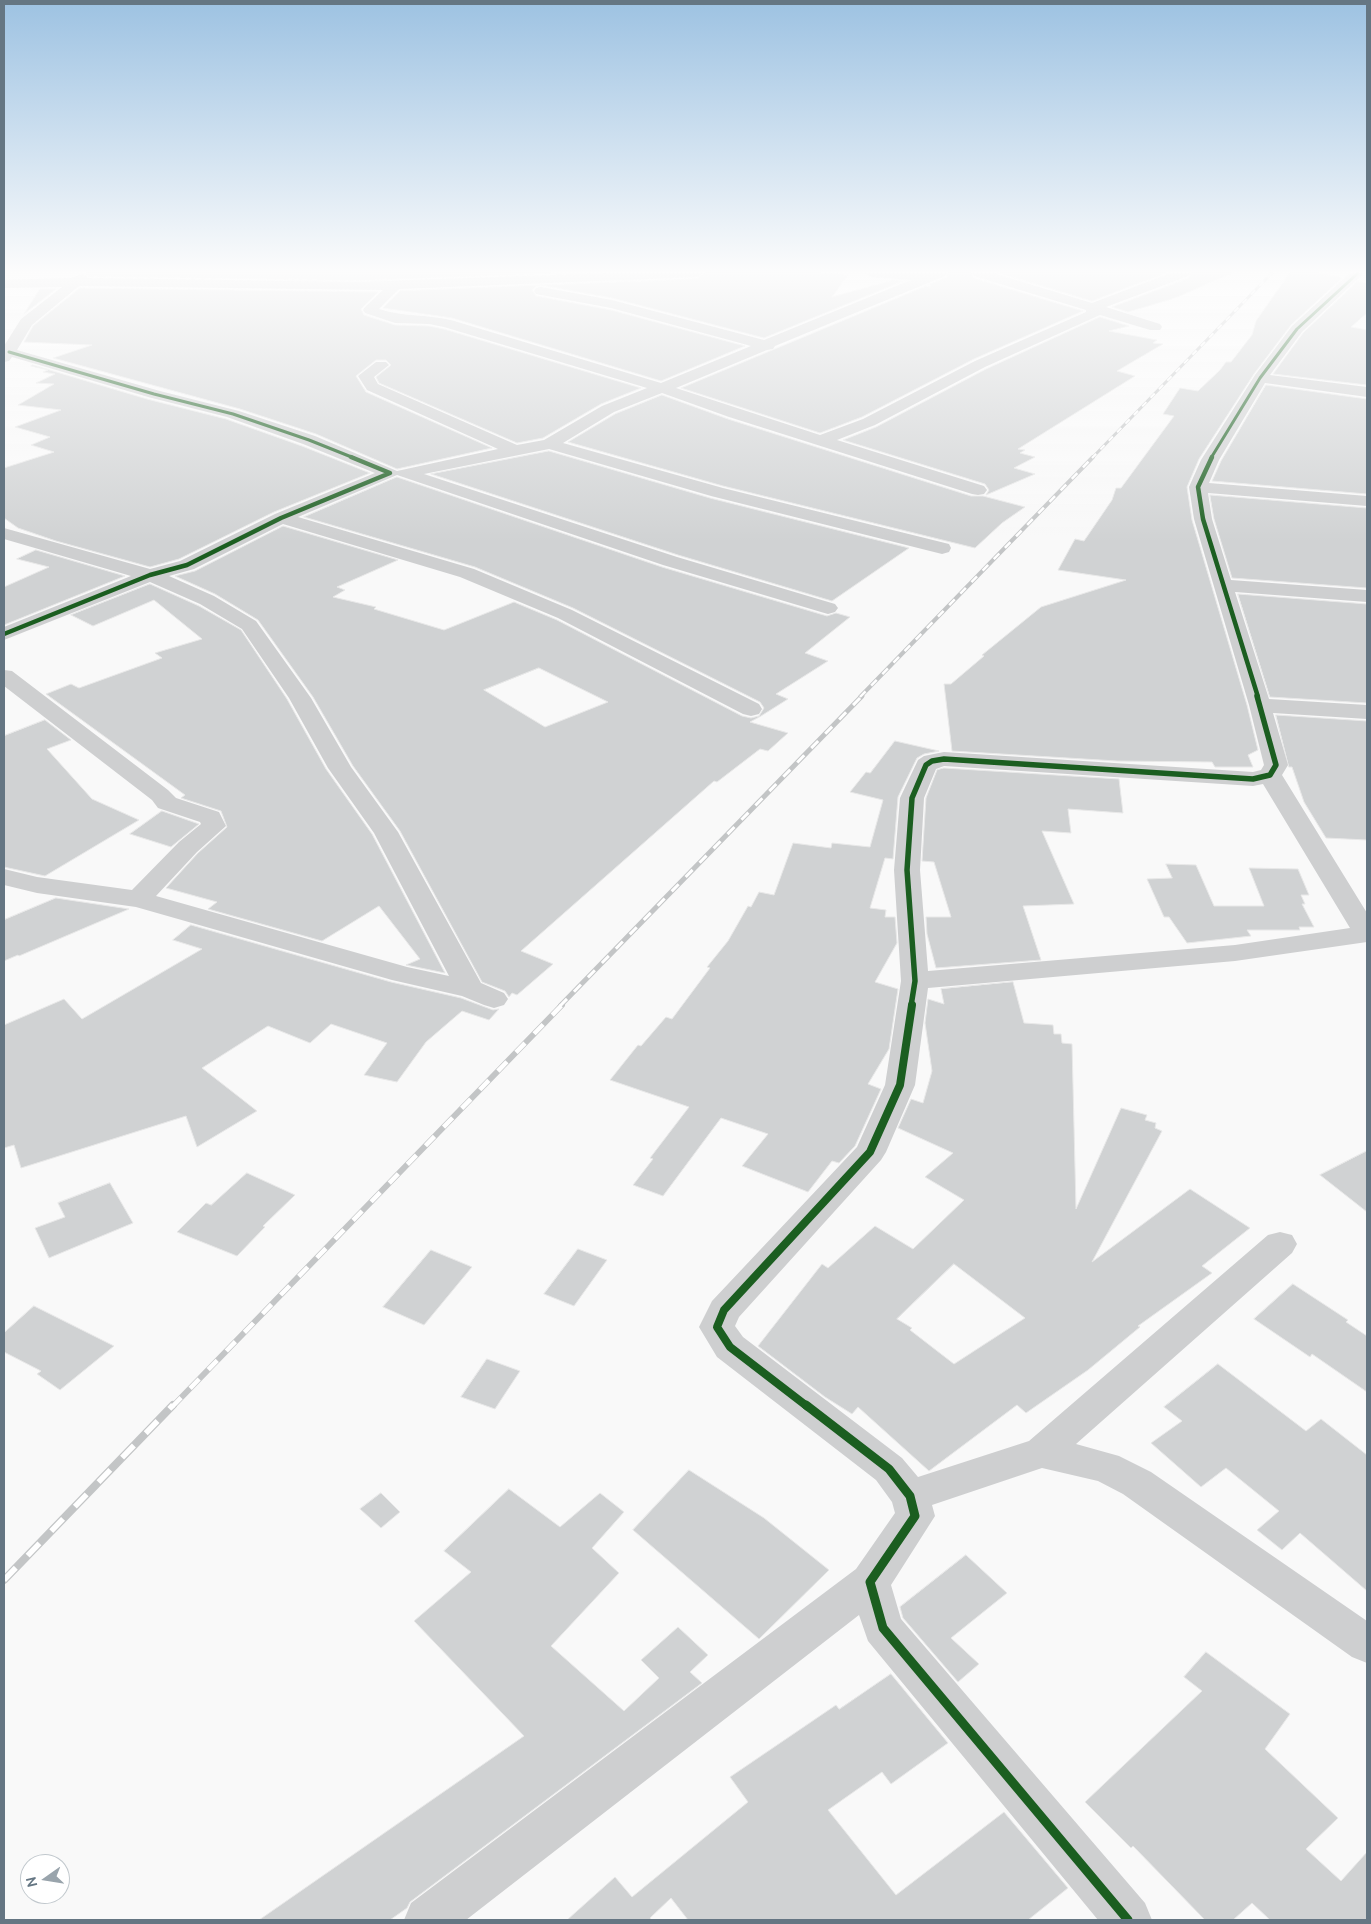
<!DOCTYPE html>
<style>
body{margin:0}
#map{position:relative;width:1371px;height:1924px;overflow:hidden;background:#f9f9f9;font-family:Ubuntu,sans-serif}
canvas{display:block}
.frame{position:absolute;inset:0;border:5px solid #657683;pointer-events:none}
.north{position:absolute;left:20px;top:1854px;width:50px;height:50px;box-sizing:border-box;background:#fff;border:1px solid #c1c8cd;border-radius:50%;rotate:257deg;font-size:14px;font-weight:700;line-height:20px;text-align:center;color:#657683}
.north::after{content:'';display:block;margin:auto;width:18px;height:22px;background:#99a4ac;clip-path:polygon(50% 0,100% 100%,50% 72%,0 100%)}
</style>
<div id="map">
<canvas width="1371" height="1924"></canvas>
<div class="frame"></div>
<div class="north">N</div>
</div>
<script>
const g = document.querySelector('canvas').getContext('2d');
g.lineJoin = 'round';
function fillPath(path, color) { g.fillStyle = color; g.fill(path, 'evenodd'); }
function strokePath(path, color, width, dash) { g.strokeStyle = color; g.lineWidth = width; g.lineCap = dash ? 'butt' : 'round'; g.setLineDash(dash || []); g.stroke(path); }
const building = new Path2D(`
 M86,273H551L358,280L88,276Z
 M705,273H821L848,275L832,297L893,280L903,281L764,338L612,298L541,285L697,279Z
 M948,273H971L973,278L1083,311L974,359L862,417L820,433L681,388L926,286L930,287V284L946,278Z
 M1000,273H1165L1092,301Z
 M1191,273H1232L1175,298L1128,312L1112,307L1189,278Z
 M1290,273H1319L1342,278L1291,325L1254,374L1199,459L1187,487L1192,520L1247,705L1258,750L1248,755L1253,767H1215L1212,762L1117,761L952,751L944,684H951L984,656L982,655L1041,607L1126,580L1058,570L1075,539L1084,541L1112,500L1116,488H1121L1174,416L1163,414L1180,388L1198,391L1220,370L1226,362H1231L1252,335L1256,321Z
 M1358,281L1367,283V313L1351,327L1367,330V385L1273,374L1303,333Z
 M541,285L536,286L532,290L536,296L611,310L745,346L661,381L452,318L383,308L400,291Z
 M80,288L378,292L361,309L364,315L395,325L429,326L444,329L641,388L601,404L543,438L517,443L379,383L376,377L391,365L386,360H376L356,376L366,392L492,448L397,469L316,434L240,409L53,358L92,345L24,342L33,326Z
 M40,289H56L24,314Z
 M1100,317L1129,326L1109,331L1157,340L1153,343L1163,344L1117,371L1135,376L1018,449L1025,450L1020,453L1035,457L1014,468L1035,474L986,495L989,490L985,484L843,440L876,427L986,369Z
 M33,365L147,399L226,419L302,446L370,473L274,512L179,559L150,567L56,541L18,528L4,518V468L54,452L31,445L50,437L15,427L61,410L18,405L54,384L36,383L55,374L43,372L48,370L31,366Z
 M1266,385L1367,399V494L1212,481L1221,461Z
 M662,395L728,419L971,496H983L1025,507L1002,523L975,548L723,486L568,442L615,414Z
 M549,451L710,498L909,548L832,601L678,555L431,474Z
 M397,477L662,567L827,616L836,613L850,617L805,653L828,661L776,694L788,699L761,716L750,722L788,733L768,751L760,749L717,782L714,781L521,951L553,964L517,995L512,993L509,997L505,991L482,982L400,831L353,766L313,697L258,620L215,594L175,576L195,571L283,526L398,560L337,587L345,590L333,597L376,607L374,609L444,630L514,602L557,620L742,716L751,718L759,716L764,708L760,702L573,608L475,567L304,517ZM539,668L608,702L545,727L484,690Z
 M1210,495L1367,508V588L1232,578L1214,519Z
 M36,550L125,576L4,625V587L49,567L17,559Z
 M150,584L199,606L241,630L287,699L326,769L372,834L445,973L406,965L420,959L379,906L322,941L208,909L217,902L166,888L198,853L227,827L221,811L181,798L185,795L46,694L71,684L79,688L162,658L155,653L202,639L154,600L93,626L71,615Z
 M1238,594L1367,604V703L1270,697Z
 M1276,715L1367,721V840L1326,838L1304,802L1292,767H1289Z
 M45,720L71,740L47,749L92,799L139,820L45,876L4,867V736Z
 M895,741L939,751L924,754L917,758L898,797L893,859L885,858L870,908L886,910L885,917H895L897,943L875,982L898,989L889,1049L868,1084L881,1089L855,1146L839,1163L832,1161L808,1192L742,1166L768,1134L721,1118L663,1196L633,1185L653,1159L650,1158L689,1107L610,1080L638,1045L641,1046L666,1017L672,1019L710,968L707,967L728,941L748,906L751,907L759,892L774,895L793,843L831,848L832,843L870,847L883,800L850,792L866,772L870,773Z
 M944,768L1119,779L1123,813L1068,809L1071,833L1042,831L1074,904L1023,906L1041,960L936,968L927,934L926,917H951L934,862L922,861L926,798L937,770Z
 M162,811L199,824L171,847L130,834Z
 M1166,864L1196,865L1214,906H1264L1249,868L1298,869L1309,895H1301L1305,904H1302L1314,927H1299L1300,930H1247L1251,936L1187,943L1169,917H1164L1147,879L1172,878Z
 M56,898L129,909L19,956L18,955L4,961V920Z
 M191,925L391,982L461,998L493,1010L499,1009L489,1020L462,1011L426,1042L397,1082L364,1075L387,1043L331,1024L310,1043L268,1026L202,1068L257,1111L197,1147L186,1116L21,1168L14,1145L4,1148V1025L64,999L82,1019L202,949L173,940Z
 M1013,982L1024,1023L1053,1025L1054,1034H1061L1062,1043L1072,1044L1076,1209L1121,1108L1147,1115L1145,1120L1156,1123L1155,1128L1162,1131L1092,1262L1190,1189L1250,1228L1202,1266L1212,1273L1138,1326L1140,1327L1088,1370L1026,1413L1017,1405L929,1471L858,1407L852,1414L825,1397L758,1346L822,1264L828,1268L875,1226L913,1249L964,1200L925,1177L953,1153L898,1128L911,1099L923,1103L932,1071L925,1023L928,999L944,1004L941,989ZM954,1264L1025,1318L954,1364L910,1330L912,1328L897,1319Z
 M1367,1151V1212L1320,1175Z
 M247,1173L295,1195L263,1226L265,1227L237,1256L177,1232L206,1203L211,1205Z
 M110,1183L133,1223L49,1258L35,1228L65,1217L58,1203Z
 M578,1249L607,1260L574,1306L544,1294Z
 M431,1250L472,1267L424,1325L383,1307Z
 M1293,1284L1348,1320L1346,1322L1367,1336V1392L1312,1354L1310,1357L1254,1319Z
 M34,1306L114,1346L60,1390L37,1374L41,1371L4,1352V1333Z
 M487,1359L520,1371L495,1409L461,1397Z
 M1218,1364L1306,1431L1321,1419L1367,1455V1591L1300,1533L1282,1550L1257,1530L1279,1511L1226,1468L1201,1487L1151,1443L1182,1421L1164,1407Z
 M689,1470L764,1518L829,1570L759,1639L633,1530Z
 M509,1489L560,1527L600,1493L624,1512L592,1548L619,1573L551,1646L624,1711L659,1678L641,1660L678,1627L708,1655L690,1672L702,1683L410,1902L407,1908L390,1920H259L524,1736L414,1621L471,1572L444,1551Z
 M381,1493L400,1512L381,1528L360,1509Z
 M966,1555L1007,1593L951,1638L979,1664L958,1682L903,1618L900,1607Z
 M1206,1652L1290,1714L1265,1749L1338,1818L1306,1849L1341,1881L1367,1852V1920H1270L1252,1903L1233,1920H1205L1133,1846L1131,1848L1085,1802L1202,1691L1184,1677Z
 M891,1674L948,1743L891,1784L882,1772L828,1810L896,1895L1004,1812L1068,1888L1028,1920H688L671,1898L650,1918L652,1920H567L615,1877L632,1897L748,1802L730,1777L836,1705L839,1709Z`);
const minor = new Path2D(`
 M609,273H703L697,277L399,289L379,309C403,317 426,314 451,320L661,383L751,346L611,308L536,294L534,291L536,288L541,287L612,300L764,340L911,280L871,277L865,273H946L945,276L775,346L773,349L767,350L676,388L820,435L863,419L975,361L1086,312V310L974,276L973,273H993L1092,303L1171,273H1189L1188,276L1106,307L1160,324L1162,327L1160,330H1150L1100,315L985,367L875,425L837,440L984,486L987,490L984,494L978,495L972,494L729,417L662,393L614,412L563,443L723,488L949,544L951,548L949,552L942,554L711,496L549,449L424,474L677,557L835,604L838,608L835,612L828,614L821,612L663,565L397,475L298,517L474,569L572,610L759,704L762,709L759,714L751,716L743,714L558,618L460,577L283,524L194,569L169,576L214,596L256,621L311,698L351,767L398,832L481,983L504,993L508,999L504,1005L494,1008L484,1005L462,996L392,980L136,907L37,893L4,885V869L37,877L132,890L179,842L201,824L200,822L158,808L152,800L4,686V670L12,671L168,790L176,798L219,812L226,826L197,852L156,896L407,967L449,976L374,833L328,768L289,698L242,629L200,604L150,582L4,640V627L131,576L4,539V528L150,569L180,561L275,514L375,473L303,444L227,417L148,397L12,357L9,361L4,362V346L21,319L62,287L4,288V280L72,278L81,274L86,275L87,278L358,282ZM79,286L383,290L365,307L363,310L365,313L395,323L429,324L444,327L647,388L602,406L544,440L517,445L378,384L374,377L389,365L386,362H376L358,376L367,390L498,449L397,471L315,436L239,411L160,391L17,350L32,325Z
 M1350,273H1364L1302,332L1270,375L1367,387V397L1265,383L1219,460L1209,483L1367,496V506L1208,493L1212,519L1231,580L1367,590V602L1235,592L1269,699L1367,705V719L1273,713L1288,765L1282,775L1367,913V942L1235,961L928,988L915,1085L886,1152L881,1160L739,1317L735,1326L743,1337L902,1458L918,1477L1029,1441L1268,1235L1280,1232L1292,1235L1297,1244L1292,1253L1076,1444L1119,1456L1151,1472L1367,1621V1663L1352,1657L1123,1494L1098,1481L1042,1468L932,1505L935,1516L891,1585L901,1619L1145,1903L1152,1920H1098L868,1641L859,1615L466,1920H404L411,1903L856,1569L895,1513L892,1502L876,1480L717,1357L699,1327L712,1301L857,1147L885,1085L901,981L894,870L900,798L918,760L924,756L944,752L1253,772L1261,770L1264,765L1249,705L1194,519L1189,487L1201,460L1255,375L1292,326ZM944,766L1253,786L1263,784L1350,928L1235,945L928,971L920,870L924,798L936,769Z`);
const railFar4 = new Path2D(`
 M1092,458L1272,273`);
const railFar3 = new Path2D(`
 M860,697L1093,457`);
const railFar2 = new Path2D(`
 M560,1006L862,696`);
const railFar1 = new Path2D(`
 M172,1407L562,1005`);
const rail = new Path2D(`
 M4,1580L173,1405`);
const cyclewayFar4 = new Path2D(`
 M9,352L154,394L233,414L309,440L354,458
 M1211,458L1260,378L1297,329L1358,273`);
const cyclewayFar3 = new Path2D(`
 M1212,457L1198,487L1203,519L1258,697
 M4,634L150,575L187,565L281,518L390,473L351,457`);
const cyclewayFar2 = new Path2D(`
 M911,1006L915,981L907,870L912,798L926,765L932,761L944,759L1253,779L1270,775L1276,765L1257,696`);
const cyclewayFar1 = new Path2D(`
 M808,1407L730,1347L717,1327L724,1310L870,1152L900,1085L912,1005`);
const cycleway = new Path2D(`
 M806,1405L889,1469L910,1496L915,1516L870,1582L883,1628L1128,1920`);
fillPath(building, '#d0d2d3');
strokePath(building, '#e8e8e8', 1);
fillPath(minor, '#cecfd0');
strokePath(railFar4, '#c3c5c6', 3);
strokePath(railFar3, '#c3c5c6', 4);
strokePath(railFar2, '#c3c5c6', 5);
strokePath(railFar1, '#c3c5c6', 6);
strokePath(rail, '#c3c5c6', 8);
strokePath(railFar4, '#fff', 2, [6]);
strokePath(railFar3, '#fff', 2.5, [8]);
strokePath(railFar2, '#fff', 3, [10]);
strokePath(railFar1, '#fff', 4.5, [13]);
strokePath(rail, '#fff', 5.5, [17]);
strokePath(cyclewayFar4, '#1b5e20', 3);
strokePath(cyclewayFar3, '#1b5e20', 4.5);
strokePath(cyclewayFar2, '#1b5e20', 5.5);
strokePath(cyclewayFar1, '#1b5e20', 8);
strokePath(cycleway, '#1b5e20', 9);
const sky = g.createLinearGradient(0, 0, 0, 543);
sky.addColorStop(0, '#9dc2e2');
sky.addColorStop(0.5, '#fcfcfc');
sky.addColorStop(1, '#fcfcfc00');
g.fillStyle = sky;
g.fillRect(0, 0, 1371, 543);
</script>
